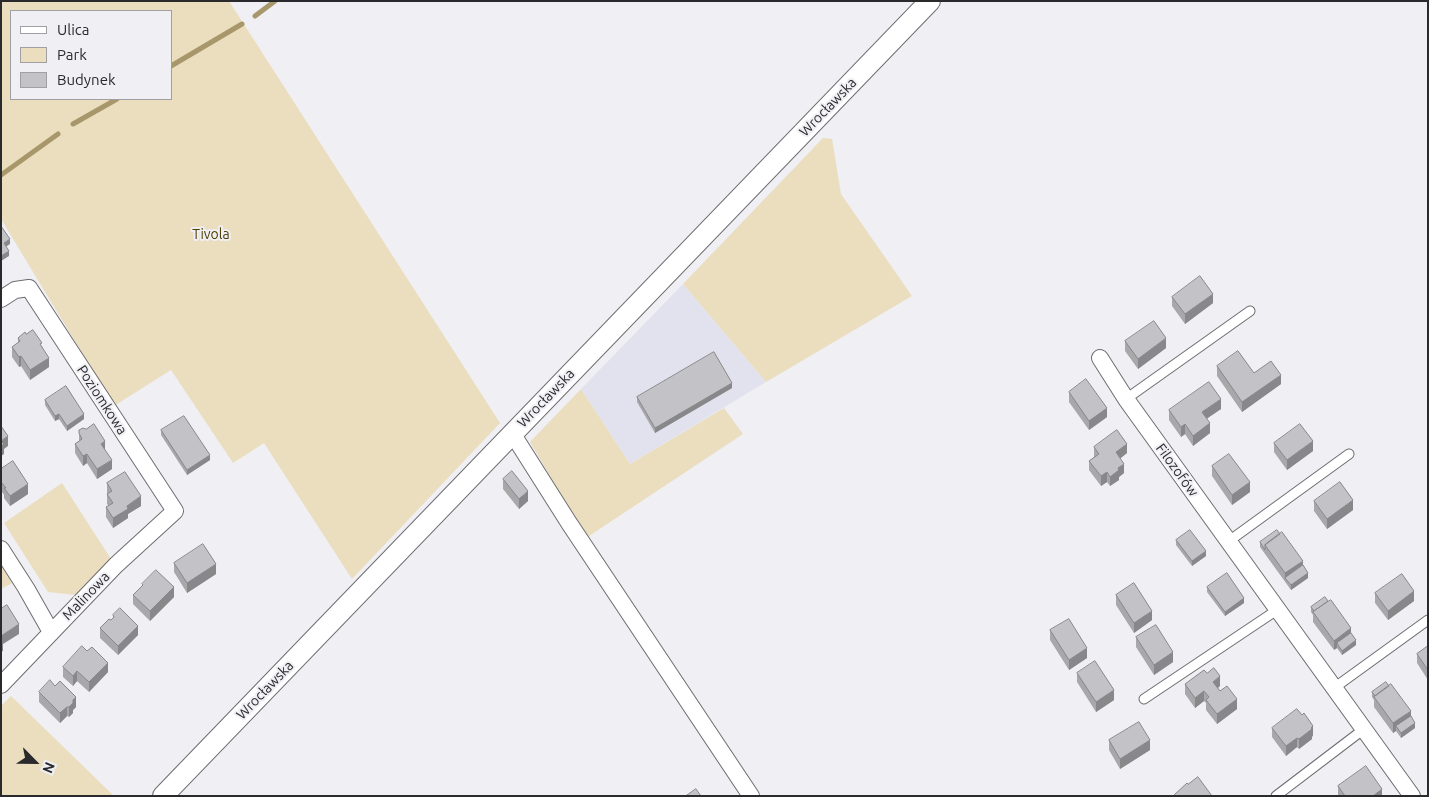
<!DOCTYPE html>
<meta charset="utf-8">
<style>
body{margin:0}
#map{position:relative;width:1429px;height:797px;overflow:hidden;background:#efeff4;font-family:Ubuntu,sans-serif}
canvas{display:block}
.frame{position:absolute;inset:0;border:2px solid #2a2a2c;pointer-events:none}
.legend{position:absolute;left:10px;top:10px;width:162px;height:90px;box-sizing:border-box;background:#efeff4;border:1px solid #a0a0a4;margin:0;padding:6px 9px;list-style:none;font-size:15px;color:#2a2a2c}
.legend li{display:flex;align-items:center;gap:10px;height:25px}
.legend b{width:25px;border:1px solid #a0a0a4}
.north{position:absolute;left:10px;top:737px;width:50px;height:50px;-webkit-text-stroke:4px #efeff4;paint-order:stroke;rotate:113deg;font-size:14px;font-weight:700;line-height:20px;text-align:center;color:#2a2a2c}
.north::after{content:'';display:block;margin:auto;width:18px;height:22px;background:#2a2a2c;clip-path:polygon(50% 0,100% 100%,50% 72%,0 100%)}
</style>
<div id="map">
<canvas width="1429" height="797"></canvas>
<div class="frame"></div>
<ul class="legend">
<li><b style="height:6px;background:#fff"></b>Ulica</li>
<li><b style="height:14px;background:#eadebf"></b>Park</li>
<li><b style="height:14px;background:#c3c3c7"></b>Budynek</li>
</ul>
<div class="north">N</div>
</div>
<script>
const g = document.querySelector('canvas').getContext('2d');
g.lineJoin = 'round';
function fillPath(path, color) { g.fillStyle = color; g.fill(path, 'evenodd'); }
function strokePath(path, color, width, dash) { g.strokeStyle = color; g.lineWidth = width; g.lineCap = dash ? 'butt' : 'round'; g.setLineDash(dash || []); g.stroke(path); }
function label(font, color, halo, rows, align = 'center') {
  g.font = font + ' Ubuntu,sans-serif'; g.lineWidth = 4; g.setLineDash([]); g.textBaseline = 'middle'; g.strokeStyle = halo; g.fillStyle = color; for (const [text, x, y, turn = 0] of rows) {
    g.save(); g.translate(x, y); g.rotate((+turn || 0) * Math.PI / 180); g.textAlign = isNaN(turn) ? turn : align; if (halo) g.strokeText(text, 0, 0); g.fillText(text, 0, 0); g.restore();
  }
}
const built = new Path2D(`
 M683,284L766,382L630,464L581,389Z`);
const green = new Path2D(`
 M1,1H229L500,423L352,579L264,443L233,463L171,370L114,406L1,219ZM11,11H171V99H11Z
 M823,138L832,139L841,194L912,296L766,382L683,284Z
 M581,389L630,464L724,408L743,434L586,538L530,442Z
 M62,483L111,559L76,595L48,592L4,523Z
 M1,563L14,582L1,589Z
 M11,696L114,796H1V706Z`);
const stream = new Path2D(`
 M255,16L275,1
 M171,66L242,24
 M73,124L117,99
 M1,175L58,134`);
const service = new Path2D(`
 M1126,399L1250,311
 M1229,541L1349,454
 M1334,688L1428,620
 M1144,699L1277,610
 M1276,796L1364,729`);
const minor = new Path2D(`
 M1,299L15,290L29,288L175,511L116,565L1,685
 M1100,358L1126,399L1412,796
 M512,433L569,523L751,796
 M1,549L26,588L51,632`);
const tertiary = new Path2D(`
 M163,796L930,1`);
const wall = new Path2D(`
 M1172,297L1213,303L1185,324L1172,306Z
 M18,338L42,346L49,367L30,380L21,366L19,367L12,357V347L18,343Z
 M1125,341L1166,348L1138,369L1125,351Z
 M1217,366L1254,373L1281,384L1242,412L1217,376Z
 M732,388L655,433L637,402V397Z
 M1069,392L1107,417L1089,430L1069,402Z
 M45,400L84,419L67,431L59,419L55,421L45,405Z
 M1221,409L1207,418L1210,433L1193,446L1185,434L1181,437L1169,420V410Z
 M79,430L105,450L112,469L97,479L87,463L83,466L75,453V444L79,441Z
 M161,430L210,460L187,475L161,435Z
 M1274,443L1313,451L1287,470L1274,452Z
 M1094,447L1127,453L1120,458L1124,473L1119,477V480L1110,486L1107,482L1101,486L1089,470V461L1094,457Z
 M1212,466L1250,492L1232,505L1212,476Z
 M1,469L28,494L10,506L4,498V495L2,492Z
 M503,479L528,501L519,509L503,489Z
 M107,483L141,506L128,514V518L113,528L106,517V507L109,506L107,504Z
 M1314,501L1353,510L1327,529L1314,511Z
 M1176,540L1206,556L1192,566L1176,545Z
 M1260,542L1303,565L1308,578L1291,590L1260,547Z
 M174,563L216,574L187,593L174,572Z
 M142,584L174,597L150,621L133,604V595L142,586Z
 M1207,587L1244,603L1225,616L1207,592Z
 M1375,593L1414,601L1388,620L1375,603Z
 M1116,595L1152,620L1134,633L1116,605Z
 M1311,607L1351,633L1356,645L1342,655L1337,648L1334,650L1313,622V615L1311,612Z
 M113,615L138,635L118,655L100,638V628L113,619Z
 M1050,630L1087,658L1069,670L1050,640Z
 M1136,637L1173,662L1154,675L1136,647Z
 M1428,646V680L1417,663V654Z
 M87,651L108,672L89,692L77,681L73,686L63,677V667Z
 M1077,673L1114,700L1096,712L1077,682Z
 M1207,673L1220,686L1218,688L1220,691L1237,709L1217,724L1206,710V703L1204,701L1195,708L1185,694V684Z
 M39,692L76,707L73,710V713L69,717L67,716L60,723L39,702Z
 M1372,692L1411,716L1415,728L1401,738L1396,731L1393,733L1374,707V700L1372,697Z
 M1272,728L1313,735L1312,737V739L1299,749L1297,747L1286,756L1272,737Z
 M1109,740L1150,750L1120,769L1109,750Z
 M1338,786L1382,796H1338Z`);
const shadedWall = new Path2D(`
 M10,239V244L4,248V243Z
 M9,251V256L1,261V256Z
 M1213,294V303L1185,324V314Z
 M1166,338V348L1138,369V359Z
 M21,356V366L19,367V357Z
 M49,358V367L30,380V370Z
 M1281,375V384L1242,412V402Z
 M732,383V388L655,433V428Z
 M1221,399V409L1202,422V412Z
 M1107,408V417L1089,430V421Z
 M59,414V419L55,421V416Z
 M84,414V419L67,431V426Z
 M1210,423V433L1193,446V436Z
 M1185,424V434L1181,437V427Z
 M8,436V446L4,449V454L1,456V441Z
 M105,441V451L101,444Z
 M1313,441V451L1287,470V460Z
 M1127,444V453L1116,462V452Z
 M87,454V463L83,466V456Z
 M210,455V460L187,475V470Z
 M112,460V469L97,479V469Z
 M1124,464V473L1119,477V480L1110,486V477L1118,468Z
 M1107,472V482L1101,486V476Z
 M1250,482V492L1232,505V495Z
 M2,483V492L1,493V484Z
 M28,484V494L10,506V496Z
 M528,491V501L519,509V499Z
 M141,496V506L128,514V518L113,528V518L127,506Z
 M1353,500V510L1327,529V519Z
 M1206,551V556L1192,566V561Z
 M1303,561V570L1285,578V573Z
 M216,564V574L187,593V583Z
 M1308,573V578L1291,590V585Z
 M174,587V597L150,621V611Z
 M1414,591V601L1388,620V611Z
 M1244,598V603L1225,616V612Z
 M1152,611V620L1134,633V623Z
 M19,624V634L3,644V651L1,652V636Z
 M138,626V635L118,655V646Z
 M1351,628V638L1337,643V648L1334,650V641Z
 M1356,640V645L1342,655V651Z
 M1087,648V658L1069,670V660Z
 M1173,652V662L1154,675V665Z
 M108,663V672L89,692V682Z
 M77,671V681L73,686V676Z
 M1220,676V686L1213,692V682Z
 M1114,690V700L1096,712V702Z
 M1204,691V701L1195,708V698Z
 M76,697V707L73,710V713L69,717V707L73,700Z
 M1237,699V709L1217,724V714Z
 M67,707V716L60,723V713Z
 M1411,711V721L1396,726V731L1393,733V723Z
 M1415,723V728L1401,738V733Z
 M1313,726V735L1312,737V739L1299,749V739Z
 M1297,738V747L1286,756V746Z
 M1150,740V750L1120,769V759Z
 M1382,789V796H1373Z`);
const building = new Path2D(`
 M1,226L10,239L4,243L9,251L1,256Z
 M1200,276L1213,294L1185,314L1172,297Z
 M1154,321L1166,338L1138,359L1125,341Z
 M33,330L42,343L40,344L49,358L30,370L21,356L19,357L12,347L20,341L18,338L25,332L26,334Z
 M1238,351L1254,373L1271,361L1281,375L1242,402L1217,366Z
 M714,352L732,383L655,428L637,397Z
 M1086,379L1107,408L1089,421L1069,392Z
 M1209,382L1221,399L1202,412L1210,423L1193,436L1185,424L1181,427L1169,410Z
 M66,386L84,414L67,426L59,414L55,416L45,400Z
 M184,416L210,455L187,470L161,430Z
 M94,424L105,441L101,444L112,460L97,469L87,454L83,456L75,444L82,439L79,433V430L83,428L86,429Z
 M1300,424L1313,441L1287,460L1274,443Z
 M1,426L8,436L1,441L4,444L1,446Z
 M1117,430L1127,444L1116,452L1124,464L1118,468L1119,470L1110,477L1107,472L1101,476L1089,461L1099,454L1094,447Z
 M1229,454L1250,482L1232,495L1212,466Z
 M13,461L28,484L10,496L4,488H6L2,483L1,484V469Z
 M512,471L528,491L519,499L503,479Z
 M125,472L141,496L127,506L128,509L113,518L106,507L113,503L107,494L112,491L107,483Z
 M1340,482L1353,500L1327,519L1314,501Z
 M1190,530L1206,551L1192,561L1176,540Z
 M1277,530L1280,534L1265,545V550L1260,542Z
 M1282,532L1303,561L1285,573L1265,545Z
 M203,544L216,564L187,583L174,563Z
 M1303,565L1308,573L1291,585L1285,578Z
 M156,570L174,587L150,611L133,595L143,585L142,584Z
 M1227,573L1244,598L1225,612L1207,587Z
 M1402,574L1414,591L1388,611L1375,593Z
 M1134,583L1152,611L1134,623L1116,595Z
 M1325,597L1328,601L1314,611L1311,607Z
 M1331,600L1351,628L1334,641L1313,612Z
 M7,605L19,624L1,636V609Z
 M120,608L138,626L118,646L100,628L109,619L111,620L114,617L113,615Z
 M1069,619L1087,648L1069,660L1050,630Z
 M1156,625L1173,652L1154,665L1136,637Z
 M1351,633L1356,640L1342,651L1337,643Z
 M82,646L87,651L92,647L108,663L89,682L77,671L73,676L63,667Z
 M1428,646V670L1417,654Z
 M1095,661L1114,690L1096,702L1077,673Z
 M1214,668L1220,676L1213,682L1220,691L1227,686L1237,699L1217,714L1206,700L1209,697L1204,691L1195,698L1185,684L1204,670L1207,673Z
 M50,680L55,686L60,681L76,697L73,700V703L69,707H67L60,713L39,692Z
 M1386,682L1389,686L1375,696L1372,692Z
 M1391,684L1411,711L1393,723L1374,697Z
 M1297,709L1302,715L1304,713L1313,726L1311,728L1312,729L1299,739L1297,738L1286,746L1272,728Z
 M1411,716L1415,723L1401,733L1396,726Z
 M1139,722L1150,740L1120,759L1109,740Z
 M1366,766L1382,789L1373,796H1345L1338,786Z
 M1198,777L1212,796H1173L1187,783L1188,784Z
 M696,789L701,796H686Z`);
const streetNames = [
 ["Wrocławska",828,107,-46],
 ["Wrocławska",546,398,-46],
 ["Poziomkowa",102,400,57],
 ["Filozofów",1177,470,54],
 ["Malinowa",86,596,-46],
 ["Wrocławska",265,690,-46]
];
const parkNames = [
 ["Tivola",211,234]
];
fillPath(built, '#e2e2ee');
fillPath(green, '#eadebf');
strokePath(stream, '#a8976b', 5);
strokePath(service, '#6d6d71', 11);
strokePath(minor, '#6d6d71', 18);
strokePath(tertiary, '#6d6d71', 22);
strokePath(service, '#fff', 9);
strokePath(minor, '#fff', 16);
strokePath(tertiary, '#fff', 20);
fillPath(wall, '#a8a8ab');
fillPath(shadedWall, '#88888b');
fillPath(building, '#c3c3c7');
strokePath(building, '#88888b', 1);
label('14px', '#2a2a2c', '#efeff4', streetNames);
label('14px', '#513f03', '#efeff4', parkNames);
</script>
